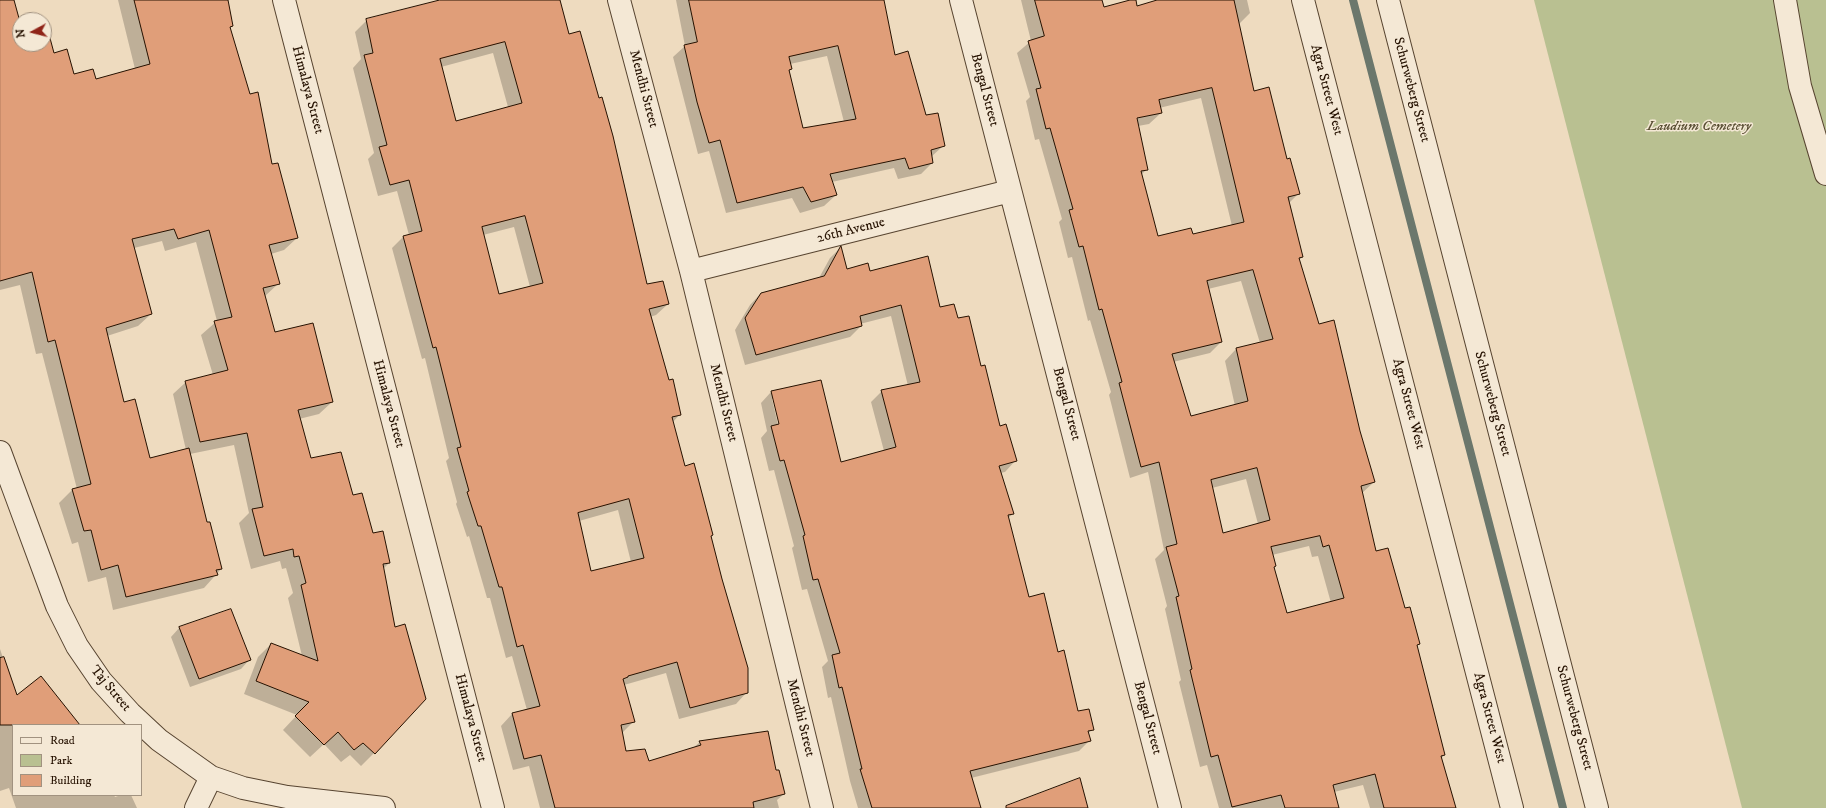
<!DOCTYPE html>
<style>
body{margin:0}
#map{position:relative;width:1826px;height:808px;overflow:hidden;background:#eedbbf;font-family:"IM FELL DW Pica",serif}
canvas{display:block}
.legend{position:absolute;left:12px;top:724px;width:130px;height:72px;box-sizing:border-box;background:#f4e8d5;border:1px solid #a19280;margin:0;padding:5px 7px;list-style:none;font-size:12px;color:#251100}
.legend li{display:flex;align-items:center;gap:8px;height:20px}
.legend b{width:20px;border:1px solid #a19280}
.north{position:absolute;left:12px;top:12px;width:40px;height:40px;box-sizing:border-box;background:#f4e8d5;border:1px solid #a19280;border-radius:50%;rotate:263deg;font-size:11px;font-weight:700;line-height:16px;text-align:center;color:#251100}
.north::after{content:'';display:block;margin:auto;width:14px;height:18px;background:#8f2418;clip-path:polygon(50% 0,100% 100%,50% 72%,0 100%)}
</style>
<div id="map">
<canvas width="1826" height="808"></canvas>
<ul class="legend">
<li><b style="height:5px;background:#f4e8d5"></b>Road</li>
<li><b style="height:11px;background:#b9c091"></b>Park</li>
<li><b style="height:11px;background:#e09e79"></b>Building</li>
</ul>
<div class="north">N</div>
</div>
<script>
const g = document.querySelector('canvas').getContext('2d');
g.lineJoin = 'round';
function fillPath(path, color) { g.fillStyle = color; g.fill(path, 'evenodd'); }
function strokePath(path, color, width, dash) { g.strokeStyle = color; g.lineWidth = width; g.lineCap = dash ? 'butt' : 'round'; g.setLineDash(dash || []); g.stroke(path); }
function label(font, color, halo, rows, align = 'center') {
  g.font = font + ' "IM FELL DW Pica",serif'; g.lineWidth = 3; g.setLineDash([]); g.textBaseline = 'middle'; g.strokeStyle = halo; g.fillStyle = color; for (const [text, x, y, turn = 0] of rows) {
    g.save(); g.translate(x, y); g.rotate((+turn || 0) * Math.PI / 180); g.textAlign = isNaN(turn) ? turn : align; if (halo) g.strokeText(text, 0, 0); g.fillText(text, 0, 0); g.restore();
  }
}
const green = new Path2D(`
 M1534,0H1826V808H1742Z`);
const shadow = new Path2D(`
 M0,0H13L20,26V44H44V29L53,54L73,75L95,80L135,69L118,0H227L232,26L229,29L271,165L297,238L284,250L271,254L279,283L264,297L274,333L332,402L319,414L299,419L311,460L352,496L389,563L383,569L374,753L361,766L350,755L341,762L324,744L310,757L283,730L297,715L244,694L258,657L271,644L302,656L288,598L293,593L286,568L282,569L280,561L251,569L239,523L249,513L234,445L190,454L207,524L221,569L204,588L113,610L106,577L88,582L78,542L72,544L59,503L72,490L77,489L42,353L36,354L20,285L0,290ZM162,241L165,251L196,242L217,321L201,335L213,375L186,382L173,394L186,450L149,460L124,403L107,336L138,326L151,314L134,248Z
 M438,0H559L568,36L647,286L668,304L656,315L650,317L668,382L680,414L673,422L684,467L712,535L711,537L747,692L736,704L679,719L666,673L624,685L634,721L622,733L626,752L648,762L693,748L700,742L775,772L784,794L777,800L779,808H540L529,766L513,770L501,726L512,714L527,710L512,656L506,658L490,598H487L469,536L467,537L456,504L457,502L446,461L449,458L425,358L422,359L392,248L404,236L409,235L397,191L378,196L368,159L374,153L353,68L361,59L355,32L367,20L436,2ZM493,53L508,107L455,122L441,67ZM514,227L530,287L499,295L483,235ZM618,510L631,562L591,572L579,521Z
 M676,0H883L894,56L925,117L943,146L931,157L932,163L921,174L898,179L894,168L832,182L836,195L824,206L800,213L792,198L726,213L709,151L698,154L673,57L685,46ZM827,56L844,122L802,129L789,72L791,69L790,64Z
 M1021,0H1101L1103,8L1133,0L1137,8L1161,0H1247L1250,13L1239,24L1253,92L1286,160L1298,194L1288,204L1302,257L1299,260L1318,325L1359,431L1374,482L1361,494L1375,553L1419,644L1416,646L1444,755L1441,759L1453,808H1370L1363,785L1334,792L1338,808H1219L1207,765L1200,767L1179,682L1181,680L1165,609L1167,606L1155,559L1164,550L1148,472L1130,478L1109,395L1111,392L1090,320L1088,321L1072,257L1068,258L1059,222L1062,219L1039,139L1035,140L1026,101L1030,97L1017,53L1031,41ZM1201,98L1232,226L1192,235L1157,237L1141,175L1147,169L1138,126L1149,124L1161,113L1159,108ZM1241,281L1260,343L1236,349L1225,361L1235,406L1190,418L1173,362L1210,353L1221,342L1208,289ZM1246,479L1258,524L1223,534L1212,488ZM1309,546L1312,557L1318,556L1331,603L1287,614L1274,567L1272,555Z
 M840,248L846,270L870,272L940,308L957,320L980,367L1000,428L1015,461L1005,472L1000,473L1013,514L1008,518L1029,598L1058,653L1077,712L1092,729L1088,734L1090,740L1079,751L971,778L980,808H858L850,781L831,697L828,698L822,667L828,661L807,589L802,590L792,548L794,546L774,470L769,471L761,438L767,431L761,403L771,392L840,463L884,451L871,402L882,391L908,386L891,316L860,324L861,326L850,337L745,365L735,330L750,305L761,293L819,278L830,258ZM772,399H774L781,428L779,429Z
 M180,627L250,659L241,669L190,687L171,637Z
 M0,649L16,697L78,725H13V795H114L115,797L121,795H131L137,808H16L9,788L0,791Z`);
const stream = new Path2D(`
 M1353,0L1563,808`);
const building = new Path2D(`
 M0,0H14L20,22V44H44V28L47,27L54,53L67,49L74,74L93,69L96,79L150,64L134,0H228L233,26L230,27L250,94L258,92L272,164L278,163L298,238L269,245L280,284L263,288L275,332L313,323L333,402L298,410L311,458L341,452L353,495L362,493L373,533L383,531L390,563L383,564L395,627L405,624L426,699L375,754L363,743L354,750L338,732L324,745L295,716L309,702L256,681L271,643L318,661L301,585L306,583L299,556L294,557L293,549L264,556L252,509L263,507L247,433L200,442L185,381L228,370L214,321L232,317L209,230L178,239L174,229L132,239L152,314L106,328L124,402L135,399L150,458L189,448L207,522H210L222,569L216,570L218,575L126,597L118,565L101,570L91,530L84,531L72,489L91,484L55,340L48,342L32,272L0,281Z
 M440,0H560L569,34L580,31L599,98L602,97L613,136L647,284L663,281L669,304L649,309L669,380L673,379L681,415L672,417L685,466L694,463L713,535L711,536L722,579L748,668V693L690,708L677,662L628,676V677L623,679L635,722L621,725L626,751L645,749L649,761L701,745L699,741L768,731L776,770H779L785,794L753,802L754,808H555L541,755L524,759L512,713L540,706L523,645L517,647L502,587H499L481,526H478L467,492L469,491L457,448L461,447L436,347L433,348L403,236L422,231L409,180L390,185L379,147L387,145L364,55L373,53L366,19ZM505,42L522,103L456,121L440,59ZM525,216L543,283L499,294L482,227ZM629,499L644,558L591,571L578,513Z
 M689,0H884L895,55L908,51L926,115L938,113L945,146L931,150L933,163L909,169L905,158L830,174L837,195L811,202L803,187L737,203L720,140L709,143L697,102L684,45L697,42ZM838,46L856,119L803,128L789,70L792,69L789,57Z
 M1035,0H1102L1104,7L1130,0H1136L1137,6L1157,0H1234L1254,91L1269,87L1287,159L1290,158L1300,194L1288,197L1303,257L1299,258L1319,324L1334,320L1360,431L1375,482L1361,486L1376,551L1388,548L1405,608L1410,607L1420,644L1417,645L1445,755L1441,756L1456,808H1384L1375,774L1333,785L1339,808H1285L1281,795L1232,807L1218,755L1211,757L1190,670L1192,669L1176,597L1179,596L1166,547L1177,544L1159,462L1141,467L1119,383L1122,382L1102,309L1099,310L1083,246L1079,247L1069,210L1073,209L1050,128L1046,129L1036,89L1041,88L1028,41L1044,36ZM1212,88L1244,222L1193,234L1191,228L1158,236L1141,171L1148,170L1137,118L1162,113L1159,100ZM1253,270L1273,339L1236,348L1248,401L1191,416L1172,354L1222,342L1207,281ZM1257,468L1270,520L1223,533L1211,480ZM1320,536L1323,547L1329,545L1344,598L1287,613L1274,567L1276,566L1271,547Z
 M841,246L847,269L868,263L870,271L928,256L940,307L954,304L958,318L969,316L981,366L985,365L1000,426L1006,424L1017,461L999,466L1014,514L1008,515L1029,597L1044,593L1058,652L1064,650L1078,711L1089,709L1094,730L1088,731L1091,741L970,771L981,808H872L860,769H862L842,687L839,688L832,655L840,653L818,579L813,580L803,536L805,535L784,460L780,461L771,426L779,424L771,391L821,380L841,462L896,447L881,390L920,382L901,305L860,316L862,326L756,355L745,318L761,293L824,276Z
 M231,609L251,660L199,679L179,627Z
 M4,657L17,695L41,676L80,725H0V658Z
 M1080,778L1088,808H1006V806Z`);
const minor = new Path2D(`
 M284,0L493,808
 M619,0L691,271L822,808
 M961,0L1170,808
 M1303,0L1512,808
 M1388,0L1597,808
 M1785,0L1800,86L1826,174
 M691,271L1010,191
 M0,452L57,606L77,646L101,681L130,713L159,740L211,777L243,788L287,797L384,808
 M196,808L211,777`);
const streetNames = [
 ["Mendhi Street",643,89,75],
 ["Himalaya Street",307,90,75],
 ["Bengal Street",984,90,75],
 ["Agra Street West",1326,90,75],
 ["Schurweberg Street",1411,90,75],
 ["26th Avenue",851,231,-14],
 ["Mendhi Street",723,403,76],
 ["Himalaya Street",388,404,75],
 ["Bengal Street",1066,404,75],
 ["Agra Street West",1408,404,75],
 ["Schurweberg Street",1492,404,75],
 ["Taj Street",110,689,50],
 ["Himalaya Street",470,718,75],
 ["Mendhi Street",800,718,76],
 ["Bengal Street",1147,718,75],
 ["Agra Street West",1489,718,75],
 ["Schurweberg Street",1574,718,75]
];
const parkNames = [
 ["Laudium Cemetery",1699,127]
];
fillPath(green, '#b9c091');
fillPath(shadow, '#0003');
strokePath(stream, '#6b776c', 8);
fillPath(building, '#e09e79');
strokePath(building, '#251100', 1);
strokePath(minor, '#574430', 24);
strokePath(minor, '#f4e8d5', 22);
label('14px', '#251100', '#f4e8d5', streetNames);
label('italic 14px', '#594e33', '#f4e8d5', parkNames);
</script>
